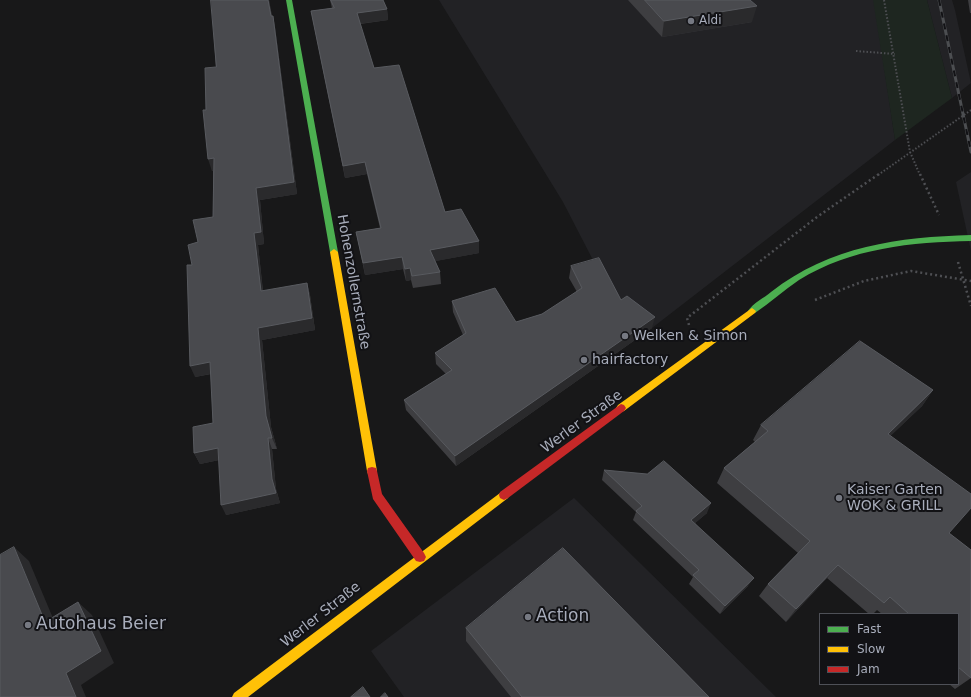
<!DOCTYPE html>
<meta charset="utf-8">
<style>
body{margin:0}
#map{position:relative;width:971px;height:697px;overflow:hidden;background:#181819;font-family:"DejaVu Sans",sans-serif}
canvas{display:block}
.legend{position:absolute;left:819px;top:613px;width:140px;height:72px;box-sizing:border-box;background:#121215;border:1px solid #4e5057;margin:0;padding:5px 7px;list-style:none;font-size:12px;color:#a8adbb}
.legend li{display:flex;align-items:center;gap:8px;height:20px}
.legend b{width:20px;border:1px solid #4e5057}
</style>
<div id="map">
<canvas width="971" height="697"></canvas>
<ul class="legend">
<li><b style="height:5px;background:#4caf50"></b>Fast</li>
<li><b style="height:5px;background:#ffc107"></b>Slow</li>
<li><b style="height:5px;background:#c62828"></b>Jam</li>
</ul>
</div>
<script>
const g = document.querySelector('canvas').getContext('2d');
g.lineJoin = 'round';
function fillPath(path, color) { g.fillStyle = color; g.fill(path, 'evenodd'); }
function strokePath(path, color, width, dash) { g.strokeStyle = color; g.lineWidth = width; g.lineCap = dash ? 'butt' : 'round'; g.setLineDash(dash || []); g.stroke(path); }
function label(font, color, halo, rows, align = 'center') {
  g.font = font + ' "DejaVu Sans",sans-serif'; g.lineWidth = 4; g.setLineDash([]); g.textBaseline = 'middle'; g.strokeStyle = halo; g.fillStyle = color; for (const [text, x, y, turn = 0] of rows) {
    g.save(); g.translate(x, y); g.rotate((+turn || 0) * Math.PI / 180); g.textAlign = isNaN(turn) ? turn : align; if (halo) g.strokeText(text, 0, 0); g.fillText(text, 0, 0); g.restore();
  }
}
const built = new Path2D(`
 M439,0H874L895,140L652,328L611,295L563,202Z
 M927,0H952L955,10L971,83L952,98Z
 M971,172V251L956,182Z
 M574,498L776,697H404L371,651Z`);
const green = new Path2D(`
 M873,0H927L952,98L895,140Z`);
const pathFar1 = new Path2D(`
 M884,0L910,152L920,175
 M856,51L895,54
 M878,175L971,110`);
const path = new Path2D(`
 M920,174L939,215
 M958,262L971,306
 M815,300L864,281L911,271L971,281
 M689,325L687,318L817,217L879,174`);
const fast = new Path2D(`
 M286,0H292L338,252L334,255L330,252Z
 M971,235V241C912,242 851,248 799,280C784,290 770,303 755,313H749L748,311C753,303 764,298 771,292C830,246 899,237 971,235Z`);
const slow = new Path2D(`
 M334,249L338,252L377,471L376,474L372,475L368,474L367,471L330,252Z
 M752,308L756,311L755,313L624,411L621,412L618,411L616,408L618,405Z
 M504,490L508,492L509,495L508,498L248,697H232L234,693Z`);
const jam = new Path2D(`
 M621,404L624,405L626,408L624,411L508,498L504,500L500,498L499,495L500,492Z
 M372,467L376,468L377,471L382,494L424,553L426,557L424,561L420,562L416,561L373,499L367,471L368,468Z`);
const rail = new Path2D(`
 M939,0L971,152`);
const wall = new Path2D(`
 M269,0L272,16H273L275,27L297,194L260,200L264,244L258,245L263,291L307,283L310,295L315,330L262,340L271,427L277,449H272L276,489L280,503L226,515L219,460L200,464L194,453L213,423L211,374L195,377L192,265L198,242L213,217V171H212L206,110L216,67Z
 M330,0H383L387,9L388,20L360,24L374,68L445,212L479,241V253L435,261L440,272L441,284L413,288L411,280L406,281L403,269L365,275L356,232L380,228L367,174L345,178L311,11L332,8Z
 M628,0H750L752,22L662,37Z
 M968,0H971V13H970Z
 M571,266L621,300L652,328L456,466L406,410L404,400L446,374L436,364L435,353L463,335L453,312L452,301L516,322L542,314L577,292L569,278Z
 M933,390L922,406L890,436L949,533L971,550V678L955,689L949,684H958V614H882L877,610L873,614H869L827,578L786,622L759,596L768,584L798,553L717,483L724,468L755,442L753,440L761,425Z
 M604,470L707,513L695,523L748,586L720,614L689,584L693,577L633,520L636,512L602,480Z
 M466,628L709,697H511L466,641Z`);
const shadedWall = new Path2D(`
 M268,0H269L273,27L271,16Z
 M757,6L752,22L662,37L664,21Z
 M387,9L388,20L358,24L357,13Z
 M273,16L275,27L297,194L260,200L264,244L258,245L264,303L261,291L254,233L256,188Z
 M214,158L218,170L212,171L208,159Z
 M365,162L367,174L345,178L343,166Z
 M479,241V253L431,262L430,250Z
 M402,257L403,269L365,275L363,263Z
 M410,268L411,280L406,281L405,269Z
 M307,283L310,295L315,330L262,340L271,427L277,449L272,438L266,416L258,328Z
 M655,317L652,328L456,466L455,456Z
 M210,362L215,373L195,377L190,366Z
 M933,390L922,406L877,449L888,434Z
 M268,438L272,449L276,489L280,503L226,515L221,505L272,479Z
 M218,448L224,459L200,464L194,453Z
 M711,503L707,513L687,530L691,520Z
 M14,547L29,561L60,635L45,622Z
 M838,565L827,578L786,622L796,609Z
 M754,578L748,586L720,614L725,606Z
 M78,602L92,615L114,663L81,685L86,697H76L66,673Z`);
const building = new Path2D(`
 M211,0H268L271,16H273L294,182L256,188L261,232L254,233L261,291L307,283L312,318L258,328L266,416L272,438H268L272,479L276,493L221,505L218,448L194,453L193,427L213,423L210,362L190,366L187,265H192L188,245L198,242L193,220L213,217L214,158L208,159L203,110H206L205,68L216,67Z
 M331,0H383L387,9L357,13L374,68L399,65L445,212L461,209L479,241L430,250L440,272L412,276L410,268L405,269L402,257L363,263L356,232L381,228L365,162L343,166L311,11L334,8Z
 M645,0H750L757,6L664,21Z
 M599,258L621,300L627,296L655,317L455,456L404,400L452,370L435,353L466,333L452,301L495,288L516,322L542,314L582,288L571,266Z
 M860,341L933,390L888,434L971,494V508L949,533L971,550V678L958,667V614H909L890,597L884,603L838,565L796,609L768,584L810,541L724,468L768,431L761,425Z
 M664,461L711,503L691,520L754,578L725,606L693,575L699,570L636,511L642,506L604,470L647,474Z
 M14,547L45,622L78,602L101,651L66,673L76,697H0V555Z
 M563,548L709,697H522L466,628Z
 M363,687L370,697H351Z
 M385,693L388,697H381Z`);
const markers = [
 [691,21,4,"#767982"],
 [625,336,4,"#767982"],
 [584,360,4,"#767982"],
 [839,498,4,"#767982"],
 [528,617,4,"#767982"],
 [28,625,4,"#767982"]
];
const farPoinames = [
 ["Aldi",699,21]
];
const streetNames = [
 ["Hohenzollernstraße",353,282,80],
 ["Werler Straße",582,422,-36],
 ["Werler Straße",321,615,-38]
];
const poiNames = [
 ["Welken & Simon",633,336],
 ["hairfactory",592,360],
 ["Kaiser Garten",847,490],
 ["WOK & GRILL",847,506]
];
const nearPoinames = [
 ["Action",536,617],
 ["Autohaus Beier",36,625]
];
fillPath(built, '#222225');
fillPath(green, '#1e2620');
strokePath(pathFar1, '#4e4f53', 2, [1.5, 2]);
strokePath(path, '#4e4f53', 2.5, [2, 3]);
fillPath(fast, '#4caf50');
fillPath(slow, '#ffc107');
fillPath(jam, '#c62828');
strokePath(rail, '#4c4e51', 3);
strokePath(rail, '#121215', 2, [6]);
fillPath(wall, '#3e3e41');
fillPath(shadedWall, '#2a2a2c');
fillPath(building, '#494a4e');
strokePath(building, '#585a5f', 1);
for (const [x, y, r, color] of markers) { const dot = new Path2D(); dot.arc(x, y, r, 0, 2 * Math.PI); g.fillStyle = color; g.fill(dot); strokePath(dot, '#121215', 1.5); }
label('12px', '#a8adbb', '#121215', farPoinames, 'left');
label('14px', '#a8adbb', '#121215', streetNames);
label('14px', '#a8adbb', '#121215', poiNames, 'left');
label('17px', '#a8adbb', '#121215', nearPoinames, 'left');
</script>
